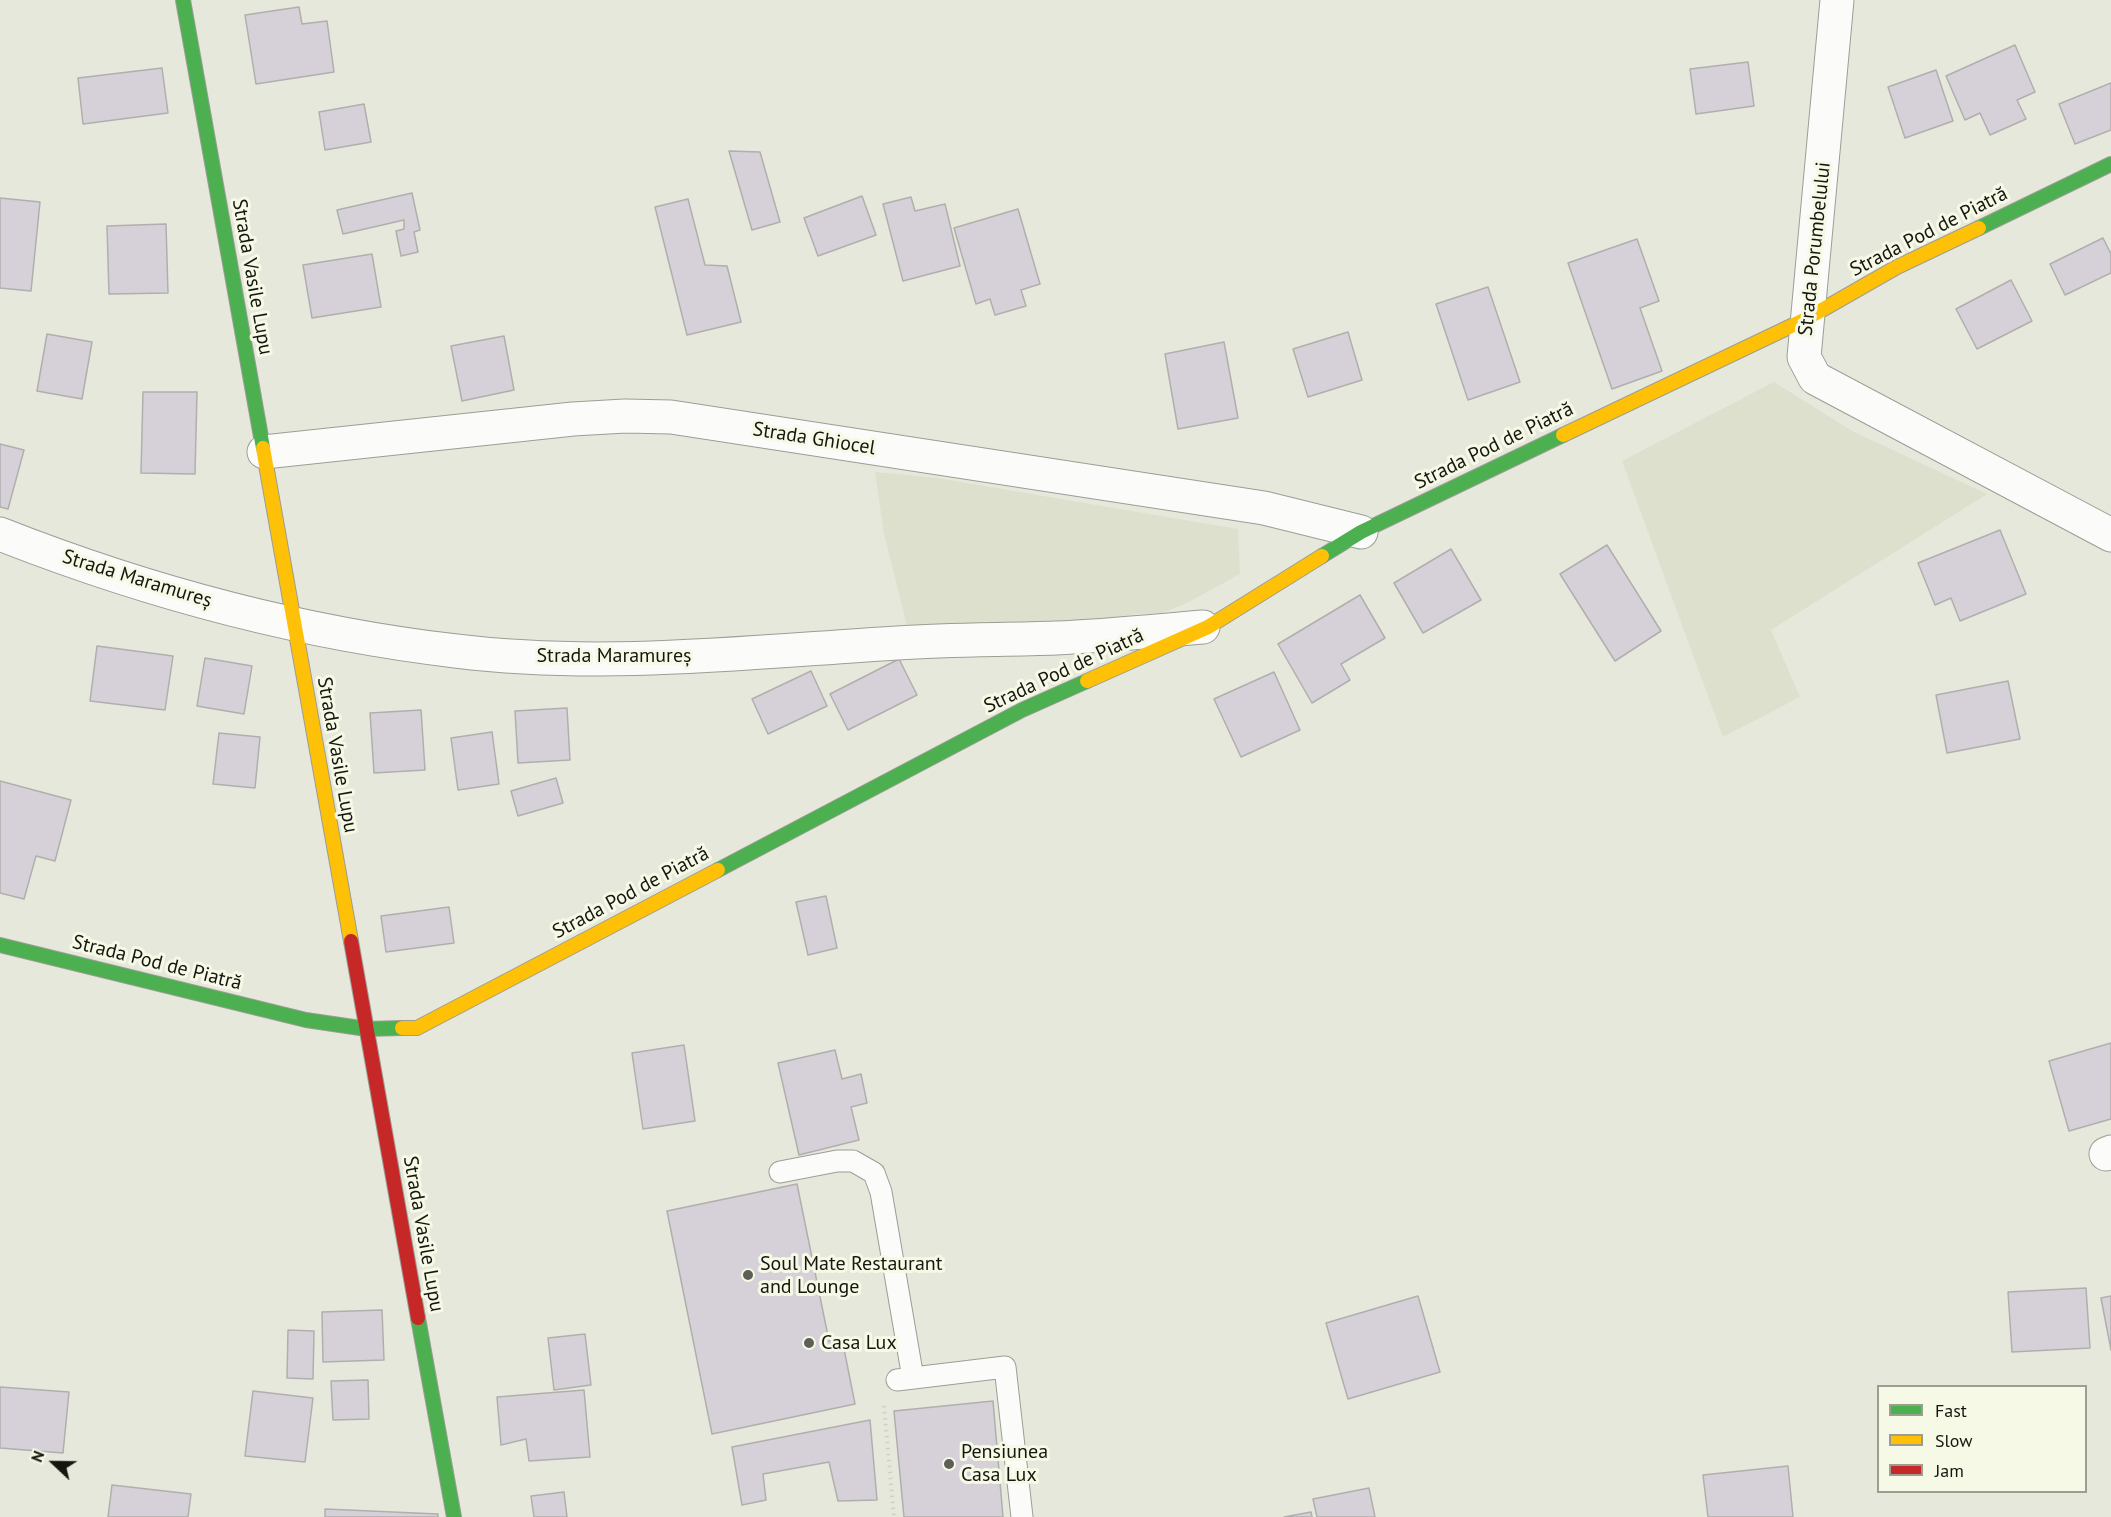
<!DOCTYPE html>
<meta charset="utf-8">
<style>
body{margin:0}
#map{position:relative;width:2111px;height:1517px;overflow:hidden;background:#e6e8dc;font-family:"PT Sans",sans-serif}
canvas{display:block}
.legend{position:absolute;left:1877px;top:1385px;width:210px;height:108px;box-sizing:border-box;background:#f6f9e5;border:2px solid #9c9e8f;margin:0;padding:8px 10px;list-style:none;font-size:18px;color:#15160f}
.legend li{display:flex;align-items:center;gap:12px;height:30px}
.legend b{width:30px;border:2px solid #9c9e8f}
.north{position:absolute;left:24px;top:1433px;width:60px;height:60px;-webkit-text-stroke:4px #f6f9e5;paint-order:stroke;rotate:292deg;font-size:16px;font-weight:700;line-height:24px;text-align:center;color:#15160f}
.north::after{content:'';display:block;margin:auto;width:21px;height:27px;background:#15160f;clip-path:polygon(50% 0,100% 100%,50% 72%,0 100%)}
</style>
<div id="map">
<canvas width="2111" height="1517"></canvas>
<ul class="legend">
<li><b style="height:8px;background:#4caf50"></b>Fast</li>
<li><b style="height:8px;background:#ffc107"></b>Slow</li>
<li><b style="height:8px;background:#c62828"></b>Jam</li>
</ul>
<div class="north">N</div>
</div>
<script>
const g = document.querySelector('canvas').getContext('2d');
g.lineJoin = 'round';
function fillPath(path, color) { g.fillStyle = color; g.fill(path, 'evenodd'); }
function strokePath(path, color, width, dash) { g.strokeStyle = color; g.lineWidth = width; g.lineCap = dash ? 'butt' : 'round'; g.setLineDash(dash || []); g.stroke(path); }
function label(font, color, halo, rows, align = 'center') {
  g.font = font + ' "PT Sans",sans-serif'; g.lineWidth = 6; g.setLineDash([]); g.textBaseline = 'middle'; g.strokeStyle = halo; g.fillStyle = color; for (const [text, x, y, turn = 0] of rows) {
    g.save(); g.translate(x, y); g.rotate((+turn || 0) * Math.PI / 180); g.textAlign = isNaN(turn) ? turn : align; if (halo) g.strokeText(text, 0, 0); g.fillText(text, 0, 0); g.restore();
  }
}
const built = new Path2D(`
 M1774,382L1854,432L1987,494L1771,630L1800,697L1723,737L1622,461Z
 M875,472L937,478L1238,529L1240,574L1187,603L1162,613L1134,614L1064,627L994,631L907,626L884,534Z`);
const building = new Path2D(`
 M299,7L302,24L327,21L334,72L256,84L245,15Z
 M2015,45L2035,92L2017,100L2026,119L1990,135L1980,113L1965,120L1946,76Z
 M1748,62L1754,106L1696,114L1690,69Z
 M162,68L168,113L83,124L78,78Z
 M1936,70L1953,121L1905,138L1888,87Z
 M2111,83V130L2075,144L2059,104Z
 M364,104L371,142L325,150L319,112Z
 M729,151L760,152L780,222L752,230Z
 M412,193L420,230L414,232L418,252L401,256L396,231L404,229V220L343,234L337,210Z
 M862,196L876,235L818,256L804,218Z
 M911,197L915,211L945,204L960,266L903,281L883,204Z
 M0,198L40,202L31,291L0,288Z
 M688,199L705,265L727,266L741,322L687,335L655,207Z
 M1018,209L1040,284L1021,290L1026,306L995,315L990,299L976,304L954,228Z
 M166,224L168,293L109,294L107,226Z
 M2103,238L2111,254V273L2065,295L2050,264Z
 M1637,239L1659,301L1640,308L1662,371L1612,389L1568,263Z
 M372,254L381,307L312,318L303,265Z
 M2011,280L2032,321L1977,349L1956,309Z
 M1488,287L1520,382L1468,400L1436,304Z
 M1348,332L1362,380L1308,397L1293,349Z
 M47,334L92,342L82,399L37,391Z
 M504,336L514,390L462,401L451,346Z
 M1224,342L1238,418L1178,429L1165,354Z
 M143,392H197L195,474L141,473Z
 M0,444L24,450L8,509L0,507Z
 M2000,530L2026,594L1960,621L1951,598L1935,605L1918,563Z
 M1607,545L1661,631L1615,661L1560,574Z
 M1451,549L1481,600L1423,633L1394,583Z
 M1360,595L1385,638L1341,664L1350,680L1312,703L1278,644Z
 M97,646L173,656L165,710L90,701Z
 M205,658L252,666L244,714L197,706Z
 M899,659L917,695L848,730L830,694Z
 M811,671L827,706L768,734L752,699Z
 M1274,672L1300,730L1241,757L1214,699Z
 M2008,681L2020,739L1947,753L1936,695Z
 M567,708L570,760L518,763L515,711Z
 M421,710L425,770L374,773L370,713Z
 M492,732L499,784L458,790L451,738Z
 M219,733L260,737L255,788L213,784Z
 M556,778L563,803L518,816L511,791Z
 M0,781L71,800L55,861L36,856L24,899L0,893Z
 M826,896L837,948L808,955L796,902Z
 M449,907L454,943L386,952L381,916Z
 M2111,1043V1119L2069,1131L2049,1061Z
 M684,1045L695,1121L643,1129L632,1053Z
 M835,1050L842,1079L861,1074L867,1103L851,1107L859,1140L799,1155L778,1063Z
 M797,1184L829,1341L842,1339L855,1404L712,1434L667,1211Z
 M2086,1288L2090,1348L2012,1352L2008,1292Z
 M1418,1296L1440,1372L1348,1399L1326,1323Z
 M2111,1296V1350L2101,1298Z
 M382,1310L384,1360L323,1362L322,1312Z
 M288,1330L314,1331L313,1379L287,1378Z
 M585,1334L591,1385L554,1390L548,1338Z
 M368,1380L369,1419L333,1420L331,1381Z
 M0,1387L69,1392L63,1453L0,1448Z
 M584,1390L590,1457L529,1461L526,1439L501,1445L497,1397Z
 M253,1391L313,1398L305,1462L245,1456Z
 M993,1401L1003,1517H904L894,1411Z
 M870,1420L877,1500L838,1501L829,1462L763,1474L766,1500L742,1505L732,1447Z
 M1788,1466L1793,1517H1708L1703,1475Z
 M112,1485L191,1494L188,1517H108Z
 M1369,1488L1375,1517H1317L1313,1499Z
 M564,1492L567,1517H534L531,1496Z
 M325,1509L438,1514V1517H325Z
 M1311,1512L1312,1517H1284Z`);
const path = new Path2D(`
 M884,1406L894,1517`);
const lane = new Path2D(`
 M780,1172L837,1161H853L874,1173L881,1192L913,1378
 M897,1380L1005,1367L1022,1517`);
const street = new Path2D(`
 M1837,0L1804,357L1815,378L2111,535
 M264,452L573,419L625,416L671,417L1264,508L1361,532
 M0,534C145,591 302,633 456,651C603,669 750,652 897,643C950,639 1003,640 1056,638C1105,636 1154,631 1203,627
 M2106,1154L2111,1152`);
const fast = new Path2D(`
 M183,0L263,448
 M1979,228L2111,164
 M1322,556L1361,532L1563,435
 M718,870L1022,710L1087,681
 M0,945L306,1020L367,1029L402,1028
 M418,1318L454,1517`);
const slow = new Path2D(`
 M1563,435L1806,319L1897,267L1979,228
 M263,448L351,941
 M1087,681L1208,627L1322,556
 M402,1028H417L718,870`);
const jam = new Path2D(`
 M351,941L418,1318`);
const markers = [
 [748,1275,6,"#5e6057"],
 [809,1343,6,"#5e6057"],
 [949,1464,6,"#5e6057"]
];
const streetNames = [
 ["Strada Pod de Piatră",1929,232,-27],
 ["Strada Porumbelului",1815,249,-84],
 ["Strada Vasile Lupu",252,277,80],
 ["Strada Ghiocel",814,439,9],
 ["Strada Pod de Piatră",1494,446,-26],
 ["Strada Maramureș",137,579,17],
 ["Strada Maramureș",614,656],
 ["Strada Pod de Piatră",1064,671,-25],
 ["Strada Vasile Lupu",337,755,80],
 ["Strada Pod de Piatră",631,893,-28],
 ["Strada Pod de Piatră",157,963,14],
 ["Strada Vasile Lupu",423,1234,80]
];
const poiNames = [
 ["Soul Mate Restaurant",760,1264],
 ["and Lounge",760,1287],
 ["Casa Lux",821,1343],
 ["Pensiunea",961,1452],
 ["Casa Lux",961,1475]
];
fillPath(built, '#dde0cc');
fillPath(building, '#d6d1d9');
strokePath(building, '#b0afad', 1.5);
strokePath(lane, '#9c9d95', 23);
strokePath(street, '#9c9d95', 35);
strokePath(fast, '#9c9d95', 16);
strokePath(slow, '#9c9d95', 16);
strokePath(jam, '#9c9d95', 16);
strokePath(path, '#cfcfcc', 4, [1.5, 4.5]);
strokePath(lane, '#fbfcfa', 21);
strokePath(street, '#fbfcfa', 33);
strokePath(fast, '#4caf50', 14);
strokePath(slow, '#ffc107', 14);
strokePath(jam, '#c62828', 14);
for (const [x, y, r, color] of markers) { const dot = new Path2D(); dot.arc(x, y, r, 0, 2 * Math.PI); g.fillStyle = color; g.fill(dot); strokePath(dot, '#f6f9e5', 2); }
label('20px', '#15160f', '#f6f9e5', streetNames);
label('20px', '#15160f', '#f6f9e5', poiNames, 'left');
</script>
